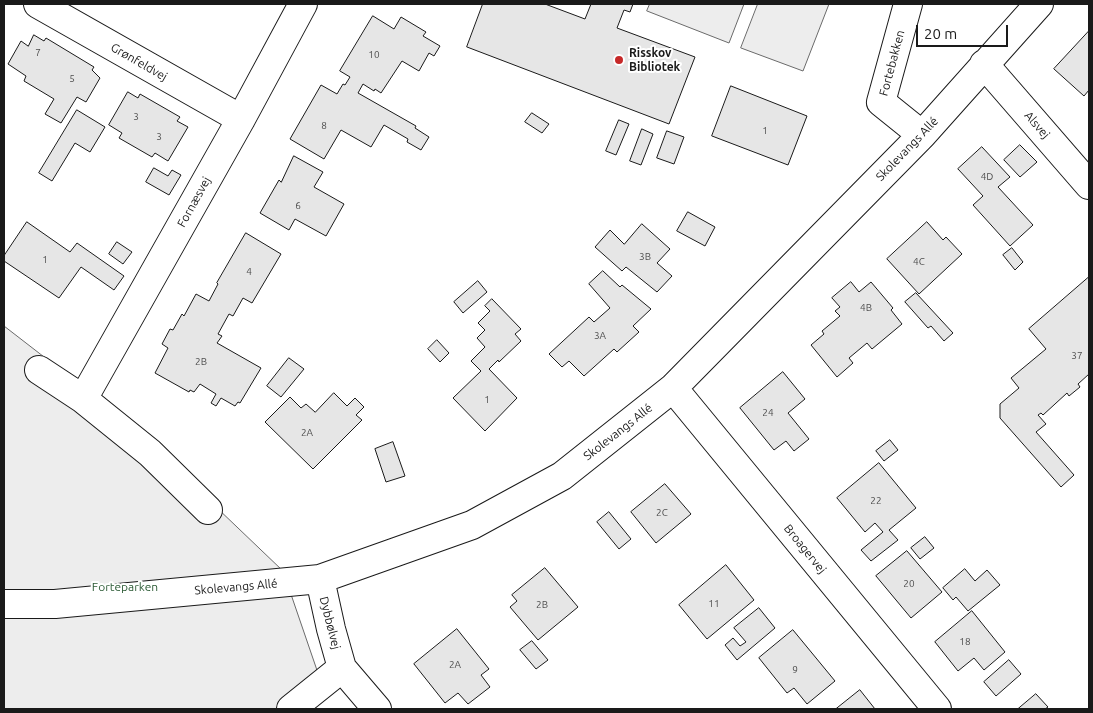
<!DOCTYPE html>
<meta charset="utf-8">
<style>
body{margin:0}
#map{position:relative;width:1093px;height:713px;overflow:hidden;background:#fff;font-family:Ubuntu,sans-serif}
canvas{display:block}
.frame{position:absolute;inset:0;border:5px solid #1a1a1a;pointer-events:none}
.scale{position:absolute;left:916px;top:25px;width:92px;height:22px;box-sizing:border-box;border:2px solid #1a1a1a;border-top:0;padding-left:6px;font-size:15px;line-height:18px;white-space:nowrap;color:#1a1a1a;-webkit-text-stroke:4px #fff;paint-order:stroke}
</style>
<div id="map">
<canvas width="1093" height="713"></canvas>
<div class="frame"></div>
<div class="scale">20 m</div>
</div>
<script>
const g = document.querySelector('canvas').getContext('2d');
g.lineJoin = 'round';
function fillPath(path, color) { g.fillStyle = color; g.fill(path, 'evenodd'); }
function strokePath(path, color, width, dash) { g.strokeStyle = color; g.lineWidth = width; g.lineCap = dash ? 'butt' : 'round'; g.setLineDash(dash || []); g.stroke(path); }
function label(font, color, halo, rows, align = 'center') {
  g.font = font + ' Ubuntu,sans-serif'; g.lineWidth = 4; g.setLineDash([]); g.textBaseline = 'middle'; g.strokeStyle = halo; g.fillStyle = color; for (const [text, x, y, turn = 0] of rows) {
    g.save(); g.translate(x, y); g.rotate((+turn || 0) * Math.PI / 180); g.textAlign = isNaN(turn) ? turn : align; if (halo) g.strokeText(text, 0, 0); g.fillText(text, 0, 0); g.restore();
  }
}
const built = new Path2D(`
 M650,4H744L729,43L647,11Z
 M758,4H829L803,71L741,48Z
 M4,326L123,418L283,571L320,679L280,709H4Z`);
const building = new Path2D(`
 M483,4H545L585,19L591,4H633L630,12L624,10L617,28L695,57L669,124L467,47Z
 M373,16L394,29L401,17L426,32L423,36L440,46L434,56L429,53L419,71L402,61L381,93L375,89L374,91L363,84L358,93L416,126L415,128L429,137L421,150L407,142L408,139L384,125L371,147L341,130L324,159L290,139L321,85L337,94L343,84L345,85L350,77L340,71Z
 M1089,31V90L1084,96L1054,69Z
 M34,35L44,41L46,38L94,67L92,70L100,78L86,102L77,97L61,123L45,114L54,99L24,81L26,76L8,64L21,41L28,46Z
 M731,86L807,116L788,165L712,136Z
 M128,92L138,98L140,94L180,117L177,121L188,127L168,161L155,153L152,157L119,138L122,133L109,125Z
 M77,110L105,127L90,152L75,143L52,181L39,173Z
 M532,113L549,124L542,133L525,122Z
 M619,120L629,124L616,155L606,151Z
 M642,129L653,134L641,165L630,161Z
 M667,131L684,137L674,164L657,158Z
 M1020,145L1037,162L1020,177L1004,160Z
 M982,147L1010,177L998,187L1033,225L1010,246L973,205L983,196L958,169Z
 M294,156L323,172L314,187L344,204L326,236L295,219L289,230L260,213L279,180L281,182Z
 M154,168L168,176L172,170L181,175L169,195L146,182Z
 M688,212L715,227L705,246L677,231Z
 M27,222L70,252L77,243L124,276L114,290L81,267L59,298L4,261V256Z
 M927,222L943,240L946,237L962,254L919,294L887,259Z
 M642,224L670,249L657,263L672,276L657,292L626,267L622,271L595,247L610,230L624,244Z
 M246,233L281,254L252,303L243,298L233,316L229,314L218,334L222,336L217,343L261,368L240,403L238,402L235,406L221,398L216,406L211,403L216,394L200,384L194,392L190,390L189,392L155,373L168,348L162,344L170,329L173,330L182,314L184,316L196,294L209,301L218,284L217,283Z
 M117,242L132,252L123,264L109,254Z
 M1012,248L1023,262L1015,270L1003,255Z
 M603,271L620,287L622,285L651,309L633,326L639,332L617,352L614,349L584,376L569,361L562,367L549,354L589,317L594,322L610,308L589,284Z
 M1089,277V374L1078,384L1080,387L1069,396L1067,393L1043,415L1041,413L1038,415L1046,424L1036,432L1074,475L1061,487L1000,418V404L1019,388L1011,378L1046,349L1029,329Z
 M478,281L487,292L463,313L454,302Z
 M851,282L859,292L871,282L893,308L891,310L902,324L872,349L867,343L849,358L853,363L837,377L811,345L824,334L822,331L840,316L835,311L840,307L832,298Z
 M916,293L953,333L944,341L931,326L928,328L905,302Z
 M492,299L521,329L515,334L521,341L499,362L498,360L489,369L517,398L485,431L453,398L481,371L471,361L485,347L477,338L485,330L478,323L490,311L485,306Z
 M437,340L449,353L440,362L428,349Z
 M289,358L304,369L281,397L267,386Z
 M783,372L805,399L788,413L809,439L794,451L786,441L774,450L740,408Z
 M334,393L347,406L355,398L364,407L356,415L362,420L313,469L265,422L290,397L301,408L306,404L315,412Z
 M890,440L898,450L884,461L876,451Z
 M393,442L405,476L386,482L375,449Z
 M879,463L916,508L889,530L898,540L871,561L861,550L883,532L875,523L865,532L837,498Z
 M665,484L691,514L656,543L631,512Z
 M609,512L631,539L619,549L597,522Z
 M925,537L934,548L920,559L911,548Z
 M907,551L942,592L911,618L876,576Z
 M726,565L754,600L707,639L679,605Z
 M545,568L578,607L538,640L510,607L517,601L512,595Z
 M965,569L975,581L987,570L1000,585L968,611L956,597L953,600L943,588Z
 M759,608L775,628L737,660L725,645L733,638L740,646L746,642L734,628Z
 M972,611L1005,652L984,670L974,658L958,671L935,642Z
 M457,629L489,669L481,675L490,687L468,704L458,693L445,703L414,664Z
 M793,630L835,681L807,704L794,688L787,693L759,658Z
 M532,641L548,660L536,669L520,650Z
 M1009,660L1021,674L996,696L984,682Z
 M860,690L875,709H836Z
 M1036,694L1048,707L1045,709H1018Z`);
const minor = new Path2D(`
 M38,4L241,119
 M908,4L881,102L922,135
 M984,64L1089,185
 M39,370L83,399L150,453L208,510
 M673,388L937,709
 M83,399L241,119L303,4
 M320,579L331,629L342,668L377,709
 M4,604H55L320,579L472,525L562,476L673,388L922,135L1039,4
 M291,709L342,668`);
const markers = [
 [619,60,5,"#c62828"]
];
const numberNames = [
 ["7",38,53],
 ["10",374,55],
 ["5",72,79],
 ["3",136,117],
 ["8",324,126],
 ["1",765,131],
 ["3",159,137],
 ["4D",987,177],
 ["6",298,206],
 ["3B",645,257],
 ["1",45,260],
 ["4C",919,262],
 ["4",249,272],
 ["4B",866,308],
 ["3A",600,336],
 ["37",1077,356],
 ["2B",201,362],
 ["1",487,400],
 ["24",768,413],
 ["2A",307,433],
 ["22",876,501],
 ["2C",662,513],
 ["20",909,584],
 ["11",714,604],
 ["2B",542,605],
 ["18",965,642],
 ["2A",455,665],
 ["9",795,670]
];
const poiNames = [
 ["Risskov",629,53],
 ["Bibliotek",629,67]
];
const streetNames = [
 ["Grønfeldvej",139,62,30],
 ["Fortebakken",892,63,-75],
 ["Alsvej",1037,125,49],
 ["Skolevangs Allé",907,149,-46],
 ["Fornæsvej",194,202,-61],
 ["Skolevangs Allé",618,432,-38],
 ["Broagervej",805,549,51],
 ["Skolevangs Allé",236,587,-5],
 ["Dybbølvej",330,623,76]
];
const parkNames = [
 ["Forteparken",125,587]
];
fillPath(built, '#ededed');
strokePath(built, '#6a6a6a', 1);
fillPath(building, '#e6e6e6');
strokePath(building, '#1a1a1a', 1);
strokePath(minor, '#1a1a1a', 30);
strokePath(minor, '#fff', 28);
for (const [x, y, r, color] of markers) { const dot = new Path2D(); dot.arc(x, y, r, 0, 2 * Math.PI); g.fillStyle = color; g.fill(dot); strokePath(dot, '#fff', 2); }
label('10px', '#4d4d4d', null, numberNames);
label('bold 12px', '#1a1a1a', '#fff', poiNames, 'left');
label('12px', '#1a1a1a', '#fff', streetNames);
label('12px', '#2b5a34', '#fff', parkNames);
</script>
